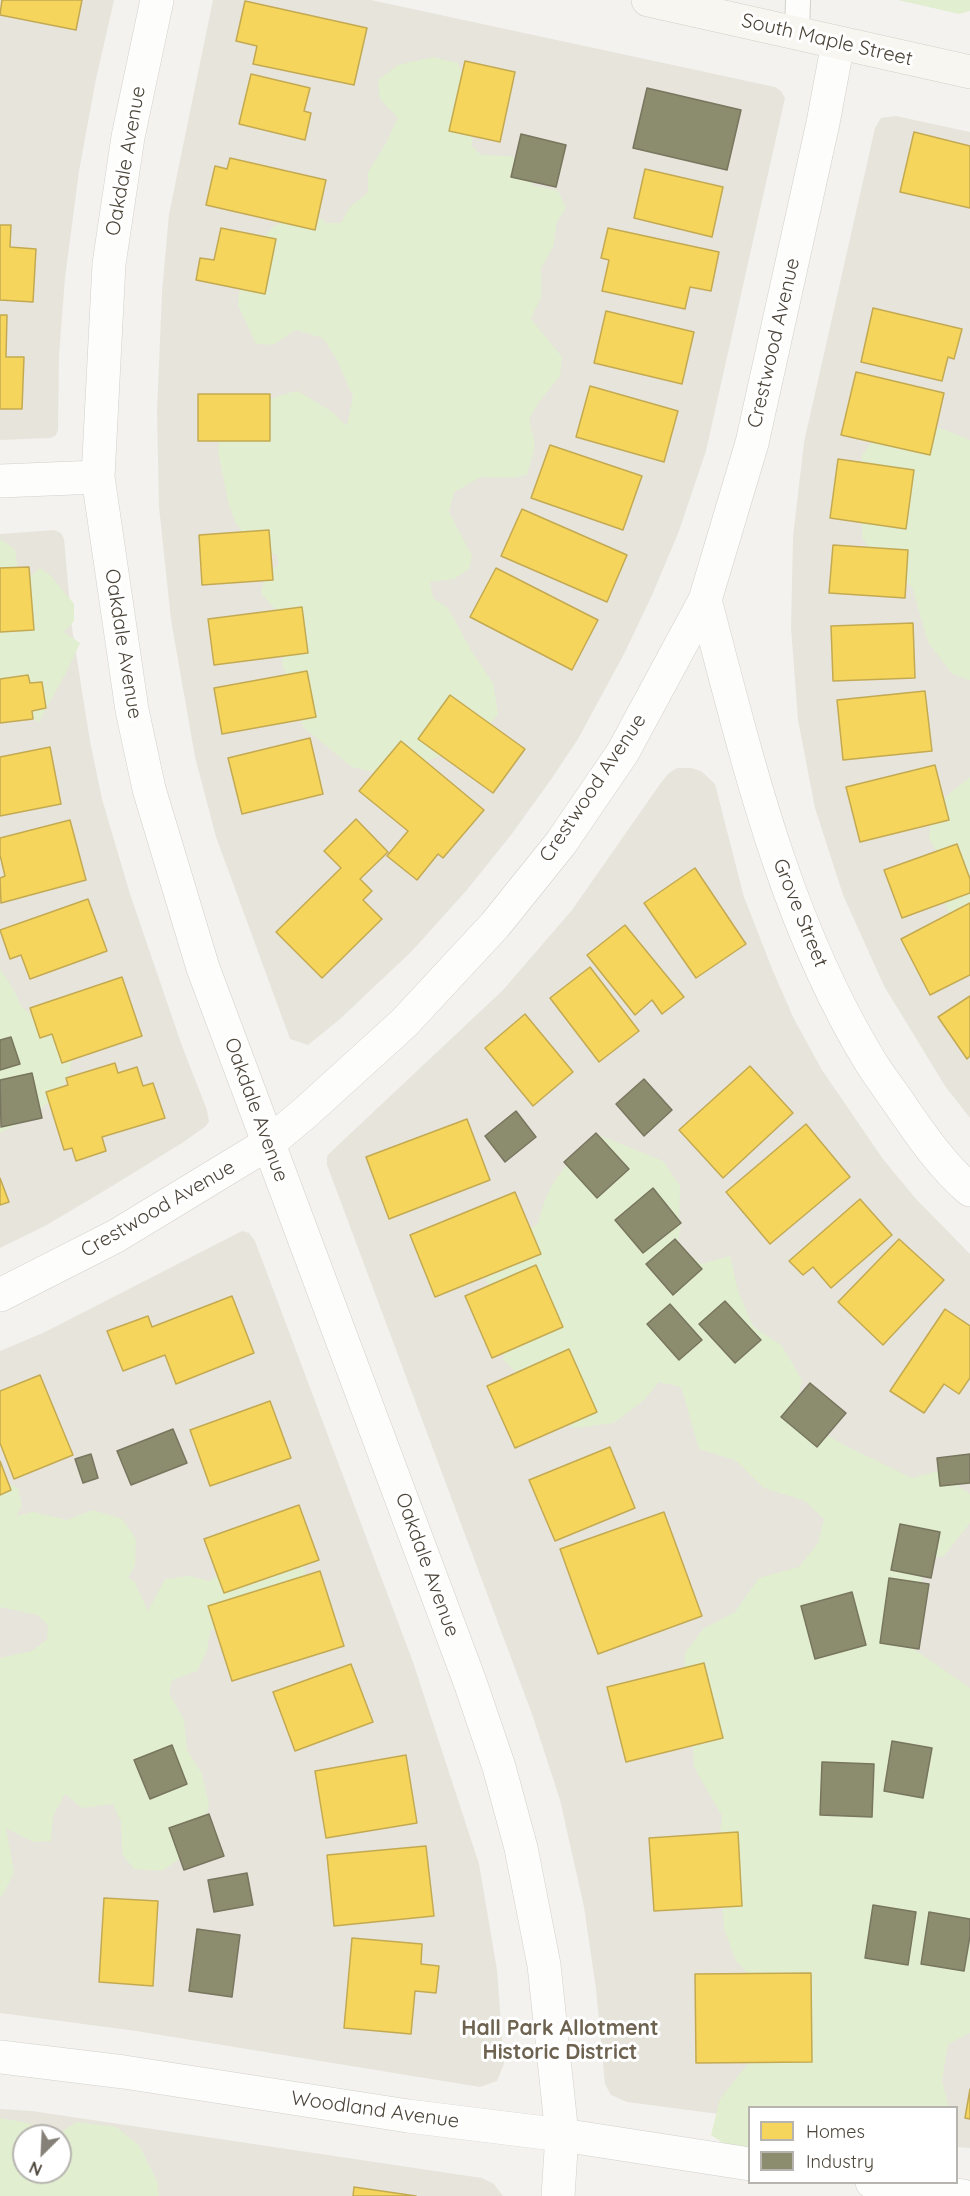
<!DOCTYPE html>
<style>
body{margin:0}
#map{position:relative;width:970px;height:2196px;overflow:hidden;background:#f4f2ee;font-family:Quicksand,sans-serif}
canvas{display:block}
.legend{position:absolute;left:748px;top:2106px;width:210px;height:78px;box-sizing:border-box;background:#fff;border:2px solid #b7b4b0;margin:0;padding:8px 10px;list-style:none;font-size:18px;color:#4b4439}
.legend li{display:flex;align-items:center;gap:12px;height:30px}
.legend b{width:30px;border:2px solid #b7b4b0}
.north{position:absolute;left:12px;top:2124px;width:60px;height:60px;box-sizing:border-box;background:#fff;border:2px solid #b7b4b0;border-radius:50%;rotate:204deg;font-size:16px;font-weight:700;line-height:24px;text-align:center;color:#4b4439}
.north::after{content:'';display:block;margin:auto;width:21px;height:27px;background:#868178;clip-path:polygon(50% 0,100% 100%,50% 72%,0 100%)}
</style>
<div id="map">
<canvas width="970" height="2196"></canvas>
<ul class="legend">
<li><b style="height:16px;background:#f6d55c"></b>Homes</li>
<li><b style="height:16px;background:#8c8c6e"></b>Industry</li>
</ul>
<div class="north">N</div>
</div>
<script>
const g = document.querySelector('canvas').getContext('2d');
g.lineJoin = 'round';
function fillPath(path, color) { g.fillStyle = color; g.fill(path, 'evenodd'); }
function strokePath(path, color, width, dash) { g.strokeStyle = color; g.lineWidth = width; g.lineCap = dash ? 'butt' : 'round'; g.setLineDash(dash || []); g.stroke(path); }
function label(font, color, halo, rows, align = 'center') {
  g.font = font + ' Quicksand,sans-serif'; g.lineWidth = 6; g.setLineDash([]); g.textBaseline = 'middle'; g.strokeStyle = halo; g.fillStyle = color; for (const [text, x, y, turn = 0] of rows) {
    g.save(); g.translate(x, y); g.rotate((+turn || 0) * Math.PI / 180); g.textAlign = isNaN(turn) ? turn : align; if (halo) g.strokeText(text, 0, 0); g.fillText(text, 0, 0); g.restore();
  }
}
const residential = new Path2D(`
 M0,0H114L96,79L79,171L65,278L59,356L58,430L56,435L51,438L0,440Z
 M213,0H371L775,87L781,91L785,98L706,451L679,531L653,593L624,654L578,739L550,781L511,835L466,891L412,951L340,1019L308,1045L290,1039L216,837L195,757L171,620L159,507L157,411L162,292L169,214Z
 M896,116L970,132V1118L945,1086L884,986L843,895L815,808L798,720L791,628L793,537L804,442L875,128L881,118Z
 M54,530L61,533L64,539L72,628L90,741L102,799L130,894L182,1046L207,1110L209,1122L205,1127L182,1143L109,1188L45,1226L0,1248V534Z
 M677,768H691L701,771L715,784L744,897L773,971L794,1019L822,1070L883,1159L916,1199L970,1254V2148L957,2147L956,2108H750L749,2118L627,2102L611,2095L605,2084L596,1989L584,1907L560,1800L532,1714L327,1165V1156L335,1148L503,990L572,910L660,784L669,773Z
 M242,1231L249,1233L255,1241L413,1662L479,1864L497,1970L504,2064L497,2081L480,2087L136,2031L0,2013V1351L45,1332Z
 M0,2109L32,2111L482,2178L494,2184L503,2196H0ZM24,2136H60V2172H24Z`);
const green = new Path2D(`
 M898,0H970V11L959,14Z
 M433,57L458,63L472,99V146L481,155L511,156L530,170L533,185L558,191L566,208L557,222L553,247L541,268V297L531,319L562,357L560,376L539,402L529,419L535,446L527,475L509,478L481,477L454,492L449,512L472,556L469,569L454,579L430,582L433,598L448,608L472,652L493,683L498,714L483,735L459,749L416,765L386,775L352,767L303,727L297,705L282,664L289,620L272,606L261,593L265,576L278,565L277,555L251,543L235,522L228,501L218,452L220,432C248,412 264,397 298,391L332,412L347,426L353,397L337,360L323,338L296,330L273,345L256,344L238,305L241,277L258,243L273,227L309,208L326,223H341L350,207L368,192V172L385,145L398,118L380,99L378,80L398,65Z
 M886,424L940,428L970,440V680L952,674L928,642L912,587L890,568L876,561L863,539L860,510L862,455Z
 M0,539L15,549L18,573L0,575Z
 M40,568L50,575L74,604V621L64,632L80,643L67,671L39,722L9,709L0,699V612L21,584Z
 M970,777V971L947,909L941,885V859L929,838L931,814L949,794Z
 M0,969L11,985L22,1007L45,1026L72,1055C72,1095 31,1118 0,1133Z
 M601,1136L663,1161L680,1186L679,1218L681,1223L678,1244L701,1264L730,1256L738,1291L753,1326L782,1346L802,1380L797,1402L808,1424L844,1445L912,1478L937,1471L970,1494V1523L944,1556L921,1559L922,1580L904,1611L905,1643L970,1688V2033L948,2044L942,2081L949,2107L750,2108L749,2154L732,2149L711,2135L720,2099L761,2047L763,1990L736,1961L724,1929L719,1845L722,1816L694,1767L691,1715L684,1691L685,1653L703,1629L735,1612L759,1578L799,1567L818,1543L824,1519L805,1501L764,1488L735,1460L699,1449L681,1387L659,1382L644,1400L614,1423L574,1428C550,1406 528,1382 503,1360L504,1336L495,1292L486,1281L491,1263L521,1234L538,1224C549,1179 564,1164 601,1136Z
 M3,1481L18,1488L22,1506L16,1516L33,1512L67,1520L93,1510L122,1519L136,1539L135,1565L128,1578L134,1581L148,1611L165,1579L189,1576L210,1581L233,1561L296,1554L305,1569L306,1591L228,1631L211,1630L206,1653L197,1671L172,1680L169,1693L184,1720L187,1750L202,1774L209,1805L202,1832L186,1854L162,1871L134,1869L122,1854L121,1822L113,1804L82,1808L65,1794L53,1816L51,1841L33,1842L6,1828L14,1872L3,1895L0,1896V1658L32,1651L47,1639L48,1626L38,1615L0,1607V1482Z
 M0,2118L28,2123L54,2136L77,2122L116,2127L139,2145L157,2181L159,2196H0ZM24,2136H60V2172H24Z`);
const homes = new Path2D(`
 M2,0H82L76,30L0,15Z
 M245,1L367,28L354,85L253,64L257,46L236,41Z
 M465,61L515,72L500,142L449,131Z
 M251,74L310,88L304,111L311,113L305,140L239,124Z
 M914,132L970,146V208L900,192Z
 M230,158L326,180L315,230L206,205L215,166L227,169Z
 M645,169L723,187L712,237L634,218Z
 M0,225H11L10,247L36,249L33,302L0,300Z
 M221,228L276,239L265,294L196,280L200,258L214,260Z
 M608,228L719,252L711,291L690,287L685,309L602,291L609,260L601,258Z
 M873,308L962,329L954,359L948,357L942,381L861,362Z
 M606,311L694,332L682,384L594,363Z
 M0,315H7L6,357H24L22,409H0Z
 M856,372L944,393L930,455L841,435Z
 M590,386L678,411L664,462L576,437Z
 M198,394H270V441H198Z
 M550,445L642,476L623,530L531,498Z
 M838,459L914,470L906,529L830,518Z
 M522,509L627,555L607,602L501,556Z
 M269,530L273,580L202,585L199,535Z
 M833,545L908,550L905,598L829,593Z
 M29,567L34,630L0,632V568Z
 M496,568L598,620L572,670L470,617Z
 M302,607L308,653L214,665L208,619Z
 M913,623L915,678L833,681L831,626Z
 M307,671L316,717L222,734L214,688Z
 M28,675L30,683L42,682L46,708L32,711L33,719L0,723V679Z
 M925,691L932,751L843,760L837,700Z
 M450,695L525,749L493,793L418,739Z
 M310,738L323,794L242,814L228,758Z
 M401,741L484,810L443,858L438,854L417,880L387,856L408,831L359,791Z
 M50,747L61,804L0,816V757Z
 M935,765L949,820L860,842L846,787Z
 M356,819L388,852L360,879L372,891L363,900L382,919L322,978L276,932L341,868L324,851Z
 M70,820L86,880L1,903L0,878L5,876L0,855V838Z
 M957,844L970,879V893L902,918L884,870Z
 M695,868L746,944L696,978L644,903Z
 M88,899L107,951L30,979L21,955L10,959L0,930Z
 M970,903V975L930,995L901,939Z
 M625,925L684,997L662,1014L652,1000L635,1015L587,955Z
 M590,967L639,1031L599,1062L550,998Z
 M122,977L142,1036L62,1063L52,1034L40,1038L30,1008Z
 M970,996V1056L967,1059L938,1017Z
 M525,1014L573,1072L533,1106L485,1048Z
 M115,1063L118,1073L137,1067L143,1086L153,1083L165,1118L102,1137L106,1151L76,1161L72,1148L64,1150L46,1092L68,1085L66,1078Z
 M750,1066L793,1113L723,1178L679,1130Z
 M467,1119L490,1180L389,1219L366,1157Z
 M806,1124L850,1177L770,1244L726,1192Z
 M0,1178L9,1202L0,1205Z
 M515,1192L541,1254L435,1297L410,1235Z
 M860,1199L892,1235L831,1288L813,1267L803,1275L789,1261Z
 M899,1239L944,1280L883,1345L838,1302Z
 M536,1265L563,1327L492,1358L465,1296Z
 M232,1296L254,1353L176,1384L165,1355L123,1371L107,1331L148,1316L152,1327Z
 M945,1309L970,1326V1378L959,1394L944,1384L924,1413L890,1391Z
 M569,1349L597,1412L515,1448L487,1386Z
 M40,1375L73,1455L14,1479L0,1443V1391Z
 M270,1401L291,1458L210,1486L190,1430Z
 M610,1447L635,1508L555,1541L529,1480Z
 M0,1461L11,1490L0,1495Z
 M299,1505L319,1560L224,1593L204,1539Z
 M664,1512L702,1616L598,1654L560,1549Z
 M320,1571L344,1646L232,1681L208,1606Z
 M704,1663L723,1738L626,1762L607,1687Z
 M351,1664L373,1722L295,1751L273,1692Z
 M406,1755L417,1823L326,1838L315,1771Z
 M738,1832L742,1906L654,1911L649,1838Z
 M426,1846L434,1916L334,1926L327,1855Z
 M104,1898L158,1901L153,1986L99,1982Z
 M352,1938L422,1944L421,1964L439,1966L436,1993L415,1991L411,2034L344,2028Z
 M811,1973L812,2062L696,2063L695,1974Z
 M970,2089V2119L965,2118Z
 M354,2187L416,2196H353Z`);
const industry = new Path2D(`
 M647,88L741,110L727,170L633,148Z
 M521,134L566,145L556,187L511,177Z
 M11,1037L20,1064L0,1070V1040Z
 M32,1073L42,1118L1,1127L0,1080Z
 M644,1079L672,1110L644,1136L616,1104Z
 M516,1111L536,1137L505,1162L485,1136Z
 M596,1133L629,1169L597,1198L564,1162Z
 M653,1188L681,1223L643,1253L615,1220Z
 M675,1239L702,1269L673,1295L646,1264Z
 M725,1301L761,1340L735,1363L699,1324Z
 M670,1304L702,1340L679,1360L647,1324Z
 M810,1383L846,1413L817,1447L781,1417Z
 M173,1429L187,1463L131,1485L117,1451Z
 M91,1454L98,1478L83,1483L75,1459Z
 M970,1454V1483L940,1486L937,1458Z
 M900,1524L940,1532L931,1578L891,1570Z
 M889,1578L929,1584L919,1649L880,1643Z
 M852,1592L866,1645L815,1659L801,1606Z
 M892,1741L932,1748L923,1798L884,1791Z
 M172,1745L187,1784L150,1799L134,1760Z
 M822,1762L874,1764L872,1817L820,1815Z
 M209,1814L224,1856L184,1870L169,1828Z
 M247,1873L253,1905L214,1912L208,1880Z
 M873,1905L916,1912L908,1965L865,1958Z
 M929,1912L970,1919V1936L964,1971L921,1964Z
 M197,1929L240,1935L232,1997L189,1991Z`);
const lane = new Path2D(`
 M797,33L798,0`);
const street = new Path2D(`
 M157,0L128,137L109,264L98,477L132,710L149,789L203,968L470,1682L499,1767L521,1848L544,1965L562,2135L558,2196
 M0,481L98,477
 M705,600C747,758 784,920 870,1061C879,1076 891,1091 901,1106C921,1135 943,1167 970,1190
 M0,1295L116,1236L269,1143L306,1112L404,1023L495,925L561,843L623,752L705,600L752,443L823,123L838,43
 M0,2057L124,2072L408,2116L562,2135L750,2164
 M872,2182L963,2196`);
const secondary = new Path2D(`
 M648,0L970,72`);
const streetNames = [
 ["South Maple Street",827,40,13],
 ["Oakdale Avenue",126,161,-80],
 ["Crestwood Avenue",774,343,-77],
 ["Oakdale Avenue",123,644,81],
 ["Crestwood Avenue",593,788,-56],
 ["Grove Street",800,913,68],
 ["Oakdale Avenue",256,1110,70],
 ["Crestwood Avenue",158,1209,-30],
 ["Oakdale Avenue",427,1565,70],
 ["Woodland Avenue",375,2110,8]
];
const neighbourhoodNames = [
 ["Hall Park Allotment",560,2029],
 ["Historic District",560,2053]
];
fillPath(residential, '#e7e4dc');
fillPath(green, '#e1eecf');
fillPath(homes, '#f6d55c');
strokePath(homes, '#c3aa52', 1.5);
fillPath(industry, '#8c8c6e');
strokePath(industry, '#78765e', 1.5);
strokePath(lane, '#d2d0cb', 26);
strokePath(street, '#d2d0cb', 34);
strokePath(secondary, '#d3cfc5', 34);
strokePath(lane, '#fdfdfc', 24);
strokePath(street, '#fdfdfc', 33);
strokePath(secondary, '#f7f6f1', 33);
label('20px', '#4b4439', '#fff', streetNames);
label('bold 21px', '#6e6250', '#fff', neighbourhoodNames);
</script>
